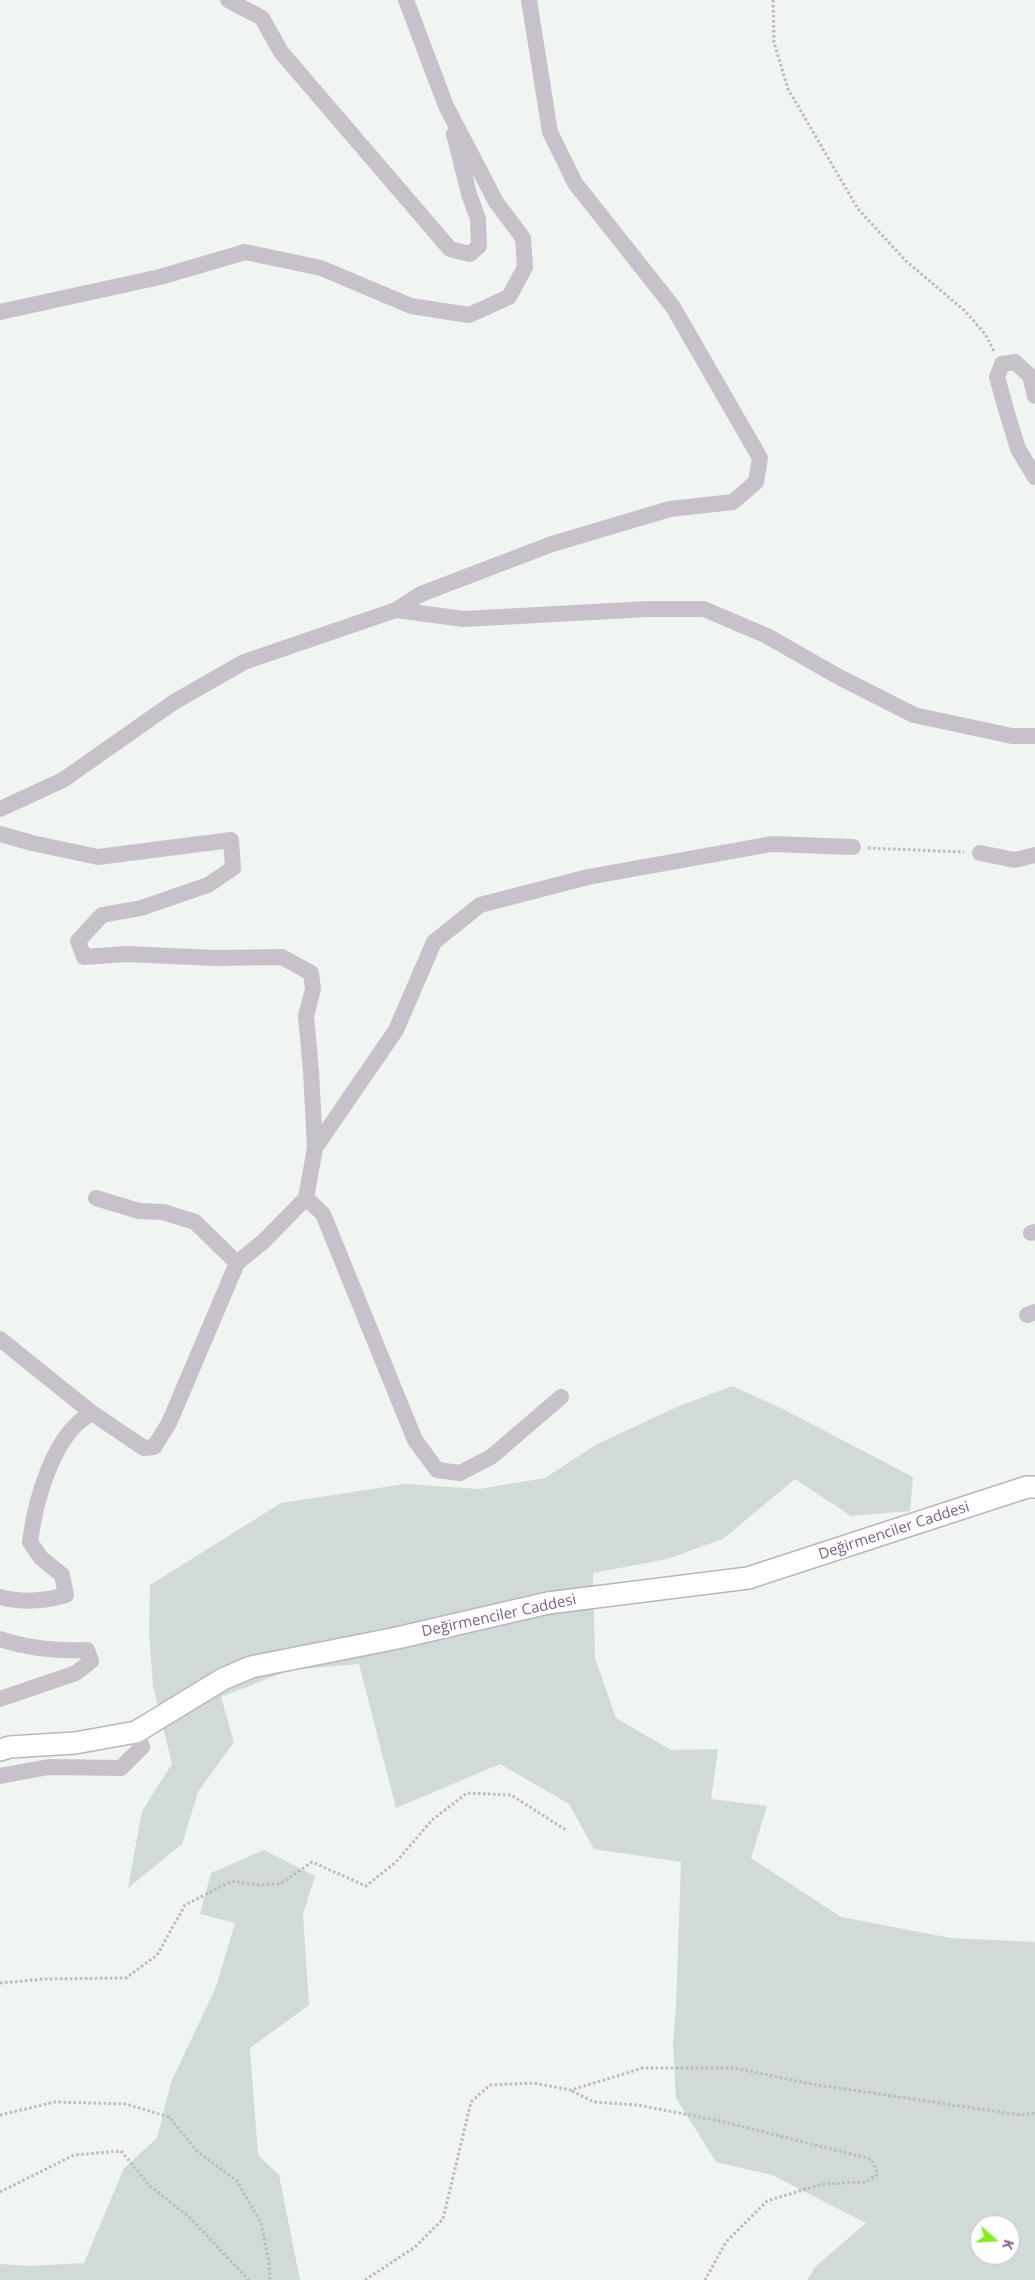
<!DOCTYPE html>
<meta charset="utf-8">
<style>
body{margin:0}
#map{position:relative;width:1035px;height:2280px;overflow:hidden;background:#f1f5f2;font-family:"Open Sans",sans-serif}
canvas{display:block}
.north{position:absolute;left:970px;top:2215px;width:50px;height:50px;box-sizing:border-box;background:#fff;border:1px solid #cac0ce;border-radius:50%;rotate:109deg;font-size:14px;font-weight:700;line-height:20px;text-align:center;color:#7a6284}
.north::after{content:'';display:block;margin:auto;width:18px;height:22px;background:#84ec1a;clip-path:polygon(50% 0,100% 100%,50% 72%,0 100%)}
</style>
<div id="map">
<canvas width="1035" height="2280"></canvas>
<div class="north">K</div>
</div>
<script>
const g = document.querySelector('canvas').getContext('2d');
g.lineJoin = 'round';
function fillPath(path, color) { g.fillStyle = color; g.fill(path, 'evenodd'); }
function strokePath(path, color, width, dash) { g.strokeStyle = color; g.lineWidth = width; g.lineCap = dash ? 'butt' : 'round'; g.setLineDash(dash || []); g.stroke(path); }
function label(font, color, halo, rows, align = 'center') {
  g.font = font + ' "Open Sans",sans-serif'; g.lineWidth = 5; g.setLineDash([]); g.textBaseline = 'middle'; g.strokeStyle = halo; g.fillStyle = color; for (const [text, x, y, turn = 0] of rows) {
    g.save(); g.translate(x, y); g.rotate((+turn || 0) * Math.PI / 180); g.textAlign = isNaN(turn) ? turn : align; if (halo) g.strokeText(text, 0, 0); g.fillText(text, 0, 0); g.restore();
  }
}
const green = new Path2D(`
 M732,1386L781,1408L913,1477L910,1511L851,1516L795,1479L723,1539L667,1559L593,1573L595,1658L616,1718L671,1750L718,1749L711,1799L767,1806L751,1858L841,1917L951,1938L1035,1942V2280H807L816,2266L866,2223L772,2175L716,2162L676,2098L673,2044L676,2006L681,1862L594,1849L569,1804L500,1764L396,1808L359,1664L290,1670L221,1697L234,1742L198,1792L182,1844L128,1888L142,1811L172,1764L153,1686L149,1632L150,1585L281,1503L405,1484L479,1489L545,1478L597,1444L677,1407ZM980,2225H1010V2255H980Z
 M264,1850L315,1876L303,1914L309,2005L250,2048L258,2155L279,2175L300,2280H0V2264L30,2266L84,2263L124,2168L157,2138L171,2082L216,1987L235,1923L200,1914L211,1873Z`);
const path = new Path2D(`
 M773,0L774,42L788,89L858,209L906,261L965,311L985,334L994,351
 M868,848L964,852
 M0,1983L45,1979L126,1978L157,1955L185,1905L232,1881L258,1885L280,1884L312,1862L366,1886L396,1862L432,1820L467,1793L511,1795L566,1830
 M572,2091L594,2102L638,2105L720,2121L871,2159L878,2174L866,2182L822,2184L767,2201L726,2242L705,2280
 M0,2115L55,2102L126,2104L169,2117L198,2152L237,2181L261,2223L269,2263L270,2280
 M0,2192L74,2155L121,2151L150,2186L188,2216L249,2280
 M365,2280L415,2247L443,2219L471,2102L490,2085L533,2083L571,2090L643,2068H735L811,2084L1021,2115L1035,2113`);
const minor = new Path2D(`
 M228,0L262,18L281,52L450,249L470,254L479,246L478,219L469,194L454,134
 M0,312L160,277L245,252L321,268L411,306L469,315L509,297L525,267L523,238L496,202L446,106L406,0
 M1035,396L1030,376L1015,362L1002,364L997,377L1007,413L1018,449L1035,477
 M396,610L464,619L648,609H704L767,636L839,677L914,715L1012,736H1035
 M0,809L63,780L174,702L244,662L396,610L421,594L552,544L670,509L733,502L756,482L760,458L673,307L575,183L550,132L529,0
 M0,834L32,843L98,857L231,840L233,868L208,885L141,908L102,915L78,941L84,957L126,954L215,958L282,957L311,973L313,989L306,1016L311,1071L315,1148
 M980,853L1015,860L1035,855
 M96,1198L139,1211L163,1212L195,1222L237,1263
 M306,1198L315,1148L396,1030L434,942L480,905L588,877L772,844L853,847
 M1031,1233L1035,1232
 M1027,1315L1035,1312
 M0,1339L92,1413
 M0,1597C22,1603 45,1601 66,1595L62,1575L41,1558L30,1542C35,1502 53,1433 92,1413L144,1448L154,1447L169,1423L237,1263L264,1241L306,1198L323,1214L415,1440L437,1470L460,1473L491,1457L561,1397
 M0,1639C29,1649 57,1651 87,1650L91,1661L76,1673L0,1699
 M0,1776L49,1767L121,1768L142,1747L136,1732`);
const major = new Path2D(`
 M0,1750L10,1747L75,1743L136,1732L223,1679L251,1667L397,1638L548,1603L748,1578L1027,1487H1035`);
const streetNames = [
 ["Değirmenciler Caddesi",894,1531,-18],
 ["Değirmenciler Caddesi",499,1616,-12]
];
fillPath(green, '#d0dad9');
strokePath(major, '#bbb5bd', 24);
strokePath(path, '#bdb9bf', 3, [2.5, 2.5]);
strokePath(minor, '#c7c2c9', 16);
strokePath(major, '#fff', 21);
label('15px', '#7a6284', '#fff', streetNames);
</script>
